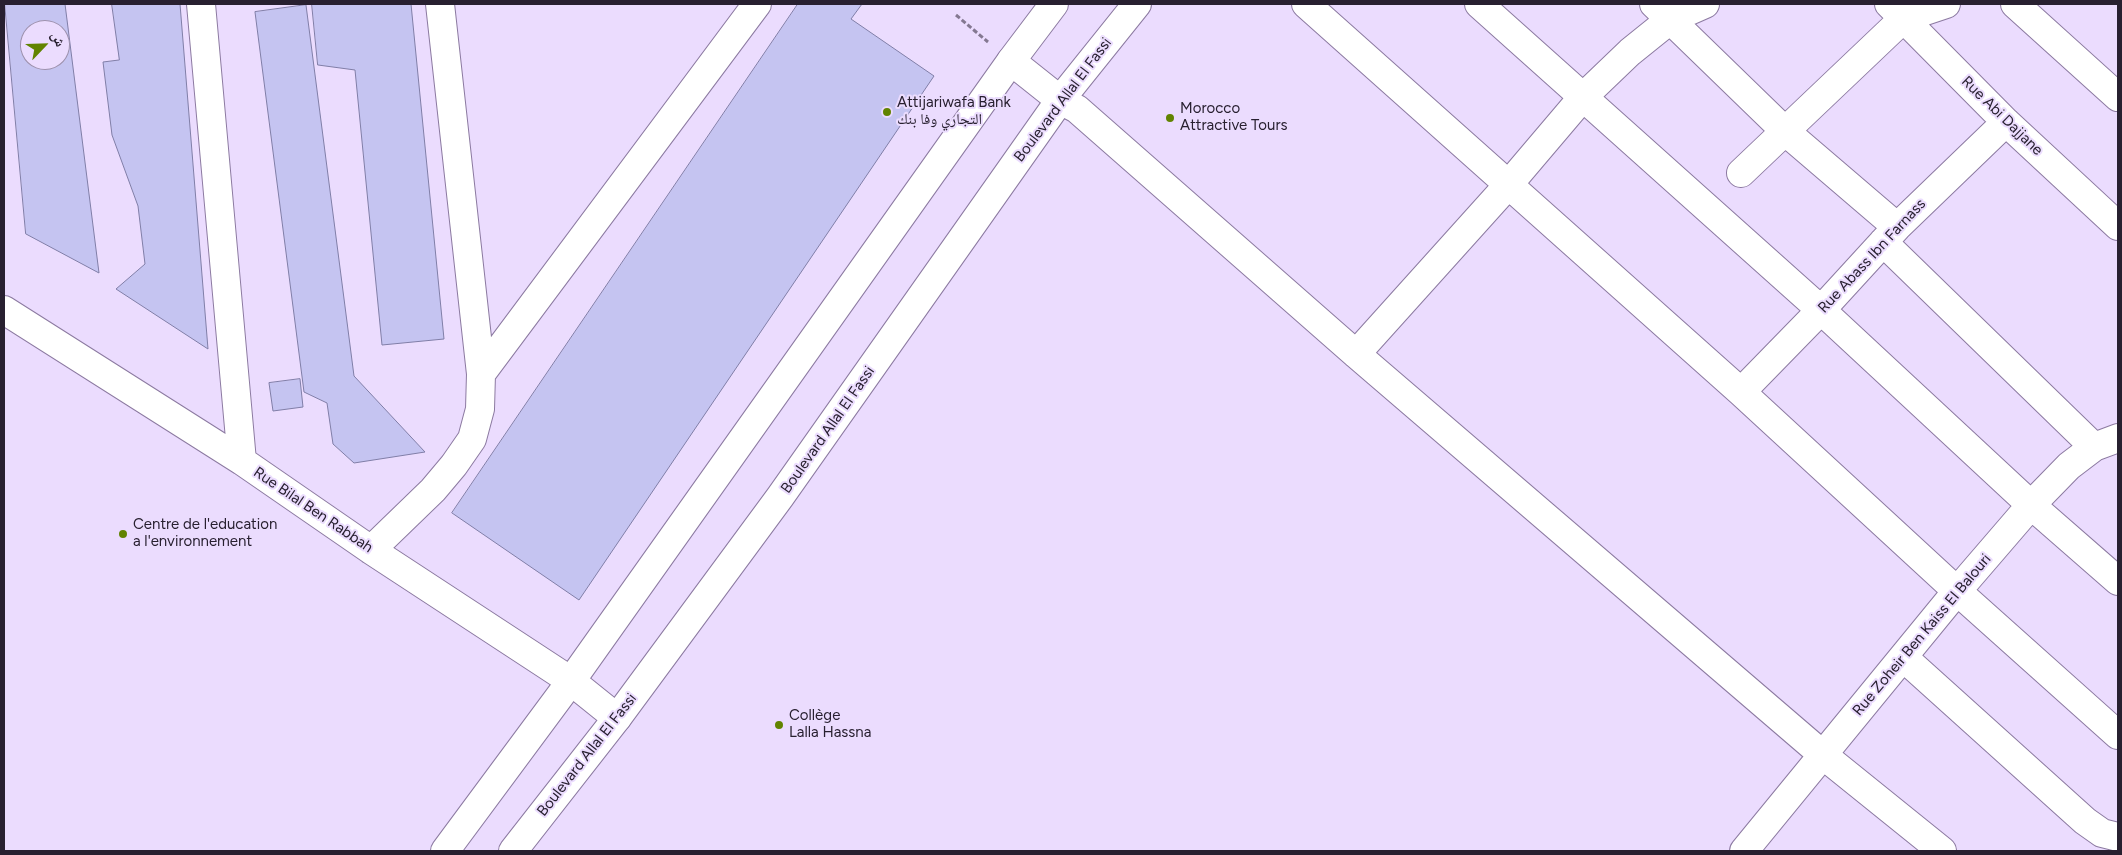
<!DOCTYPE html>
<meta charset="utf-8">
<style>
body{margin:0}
#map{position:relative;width:2122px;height:855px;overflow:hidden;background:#ebdcfe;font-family:Figtree,"Noto Naskh Arabic",sans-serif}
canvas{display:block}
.frame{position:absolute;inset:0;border:5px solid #282030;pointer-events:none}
.north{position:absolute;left:20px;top:20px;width:50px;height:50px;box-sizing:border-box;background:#ebdcfe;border:1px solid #9d91ac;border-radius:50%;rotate:66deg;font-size:14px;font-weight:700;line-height:20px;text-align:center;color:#282030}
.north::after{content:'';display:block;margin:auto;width:18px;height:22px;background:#618300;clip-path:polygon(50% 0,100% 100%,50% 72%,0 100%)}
</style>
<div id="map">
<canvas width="2122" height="855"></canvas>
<div class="frame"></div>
<div class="north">ش</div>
</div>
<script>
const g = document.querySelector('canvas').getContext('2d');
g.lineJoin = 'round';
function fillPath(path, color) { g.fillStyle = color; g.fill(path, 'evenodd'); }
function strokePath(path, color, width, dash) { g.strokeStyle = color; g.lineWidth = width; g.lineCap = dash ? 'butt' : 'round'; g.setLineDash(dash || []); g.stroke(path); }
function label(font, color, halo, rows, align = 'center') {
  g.font = font + ' Figtree,"Noto Naskh Arabic",sans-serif'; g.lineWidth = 4; g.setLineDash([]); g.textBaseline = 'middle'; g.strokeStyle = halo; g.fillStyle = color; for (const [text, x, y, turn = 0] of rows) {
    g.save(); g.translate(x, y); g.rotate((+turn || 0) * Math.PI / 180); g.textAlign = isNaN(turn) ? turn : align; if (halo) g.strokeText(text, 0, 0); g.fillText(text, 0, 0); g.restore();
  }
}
const building = new Path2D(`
 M5,4H65L99,273L26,234ZM30,30H60V60H30Z
 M112,4H180L208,349L116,289L145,264L138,206L112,135L103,62L119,60Z
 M312,4H411L444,339L382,345L355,70L318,65Z
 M798,4H862L851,19L934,76L579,600L452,513Z
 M306,5L354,376L425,452L354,463L333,444L327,403L304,392L255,12Z
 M300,379L303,407L273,411L269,383Z`);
const path = new Path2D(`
 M956,15L988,42`);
const street = new Path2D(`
 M201,4L242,461
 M1306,4L1741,392L1957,591L2118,735
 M1479,4L1821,310L2031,505L2118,581
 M1654,4L1786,132L1897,227
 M1889,4L2006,122L2118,226
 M2015,4L2118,97
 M1011,61L1060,100L1077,109L1356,354L1823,755L1942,851
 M1741,173L1904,18L1946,4
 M1883,242L2094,447
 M4,310L242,461L371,550L571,681L617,718
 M1356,354L1509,184L1582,98L1630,52L1671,19L1705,4
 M481,374L757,4
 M1741,392L1821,310L1897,227L2006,122
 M371,550L433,490L454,465L472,439L480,409L481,374L440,4
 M1903,657L2085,821L2102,833L2118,837
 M1744,851L1957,591L2031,505L2069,466L2094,447L2118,438`);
const secondary = new Path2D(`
 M445,851L571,681L1011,61L1054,4
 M513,851L617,718L780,497L1060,100L1137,4`);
const markers = [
 [887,112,5,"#618300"],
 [1170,118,5,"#618300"],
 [123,534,5,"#618300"],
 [779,725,5,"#618300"]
];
const streetNames = [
 ["Boulevard Allal El Fassi",1063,100,-53],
 ["Rue Abi Dajjane",2002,116,44],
 ["Rue Abass Ibn Farnass",1872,256,-47],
 ["Boulevard Allal El Fassi",828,430,-55],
 ["Rue Bilal Ben Rabbah",313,510,34],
 ["Rue Zoheir Ben Kaiss El Balouri",1922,635,-50],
 ["Boulevard Allal El Fassi",587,755,-52]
];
const poiNames = [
 ["Attijariwafa Bank",897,103],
 ["التجاري وفا بنك",897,120],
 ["Morocco",1180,109],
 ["Attractive Tours",1180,126],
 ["Centre de l'education",133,525],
 ["a l'environnement",133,542],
 ["Collège",789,716],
 ["Lalla Hassna",789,733]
];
fillPath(building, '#c5c4f1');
strokePath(building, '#807ea7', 1);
strokePath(street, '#8c7aa1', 30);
strokePath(secondary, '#8c7aa1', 30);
strokePath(path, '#847891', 3, [5, 2.5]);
strokePath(street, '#fff', 28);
strokePath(secondary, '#fff', 28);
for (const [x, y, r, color] of markers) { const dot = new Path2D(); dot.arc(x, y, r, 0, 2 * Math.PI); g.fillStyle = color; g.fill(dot); strokePath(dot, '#ebdcfe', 2); }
label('15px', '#282030', '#ebdcfe', streetNames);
label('15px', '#282030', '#ebdcfe', poiNames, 'left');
</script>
